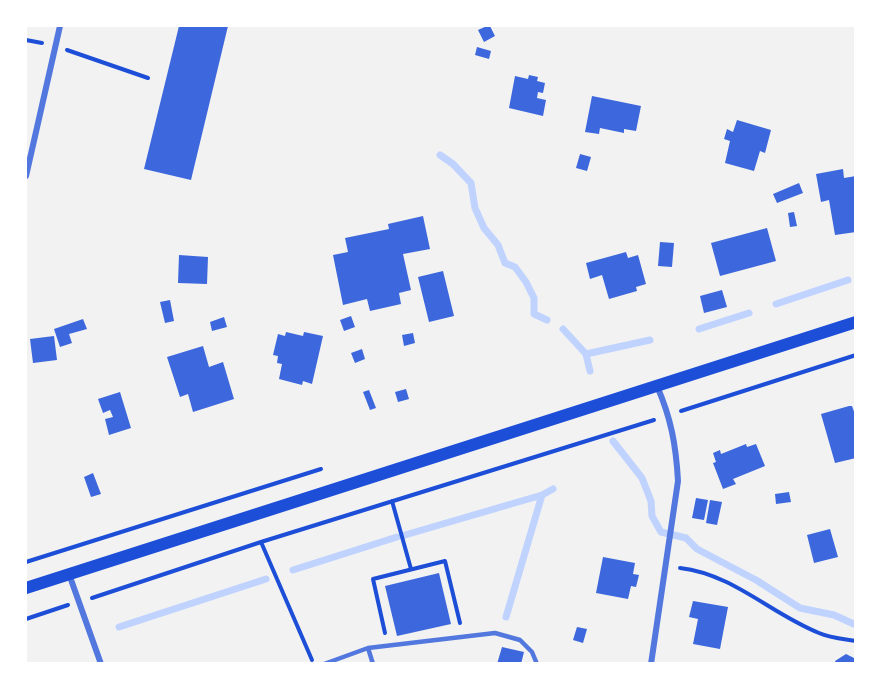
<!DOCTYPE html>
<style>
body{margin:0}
#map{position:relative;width:881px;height:689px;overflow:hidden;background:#f2f2f2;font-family:"Open Sans",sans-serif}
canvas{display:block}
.frame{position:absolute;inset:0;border:27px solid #fff;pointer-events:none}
</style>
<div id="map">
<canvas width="881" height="689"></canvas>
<div class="frame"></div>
</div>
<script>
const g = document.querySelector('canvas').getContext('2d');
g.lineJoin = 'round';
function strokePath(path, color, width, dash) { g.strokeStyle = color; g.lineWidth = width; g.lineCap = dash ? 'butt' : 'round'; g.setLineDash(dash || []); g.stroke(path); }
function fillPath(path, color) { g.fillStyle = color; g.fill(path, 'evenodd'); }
const stream = new Path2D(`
 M440,155L453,164L471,183L475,208L484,228L498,245L505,263L515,267L526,282L534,298V314L547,320
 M776,304L848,280
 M563,329L586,354L590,371
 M699,329L749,313
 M586,354L650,340
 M613,441L642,478L651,501L652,516L661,532L686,538L697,549L756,580L800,608L834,615L856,625
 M405,535L542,495L553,489
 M293,570L397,537
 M506,617L542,495
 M119,627L266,579`);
const building = new Path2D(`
 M179,26H228L191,180L144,169Z
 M487,26H490L495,36L484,42L478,30Z
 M477,47L491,51L489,59L475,55Z
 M529,75L538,77L537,81L545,83L543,93L538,92L537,98L546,100L543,116L509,108L515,76L528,79Z
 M592,96L641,106L636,131L624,129V133L600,128L599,134L585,132Z
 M737,120L771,130L765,153L760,151L754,171L725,163L730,141L724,139L727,129L733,132Z
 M580,154L591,157L587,171L576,168Z
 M843,169L844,178L856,176V232L835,235L829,200L821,202L816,174Z
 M799,183L803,193L777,203L773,194Z
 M794,212L797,226L790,227L788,213Z
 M423,216L430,249L403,254L411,290L399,293L401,304L370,311L367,299L343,305L333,255L348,252L345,238L389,229L388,224Z
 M767,228L776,261L720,276L711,243Z
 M660,242L674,243L672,267L658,266Z
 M626,252L628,258L638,255L646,284L636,287L637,291L609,299L602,275L590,279L586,263Z
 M179,255L208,257L207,284L178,283Z
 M443,271L454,316L429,322L418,277Z
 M722,290L727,307L704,313L700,296Z
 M170,300L174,321L165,323L160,302Z
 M351,316L355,327L344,331L340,320Z
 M224,317L227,327L212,331L210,322Z
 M83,319L87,329L69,334L72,343L60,347L54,329Z
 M286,332L303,336L304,332L323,336L312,384L303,381L302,385L279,379L282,364L277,363L278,356L273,355L278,334L285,336Z
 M413,333L415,343L404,346L402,335Z
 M54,336L57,360L33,363L30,339Z
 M203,346L209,367L223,362L234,399L193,412L188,394L180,397L167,357Z
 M362,349L365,359L355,363L351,353Z
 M406,389L409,399L398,402L395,392Z
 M369,390L376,408L370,410L363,392Z
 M120,392L131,428L109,435L105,419L113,417L110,410L103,413L98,399Z
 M849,406H852L856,417V458L835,463L821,414Z
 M746,444L747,447L756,444L765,466L733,479L736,484L723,489L713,463L716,462L713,453L720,450L721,454Z
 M93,473L101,494L91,497L84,477Z
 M789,492L791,502L776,504L775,494Z
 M696,498L708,500L704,520L692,518Z
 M710,500L722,502L717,525L706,523Z
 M830,529L838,557L814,563L807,535Z
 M603,557L635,563L633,574L639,575L636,587L631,586L628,599L596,593Z
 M439,573L451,624L397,636L385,586Z
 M693,601L728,607L720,649L693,644L698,619L689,617Z
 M577,627L587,629L583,643L573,640Z
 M502,647L524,652L521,664H497Z
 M846,654L856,659V664H836L835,661Z`);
const path = new Path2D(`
 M26,40L42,43
 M67,50L148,78
 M681,411L856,355
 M392,501L411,569
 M261,542L312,660
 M26,562L321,469
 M680,568C733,574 771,614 819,633C830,638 844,639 856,641
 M92,598L261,542L654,420
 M26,619L68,605
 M385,633L373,579L445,561L460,623`);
const service = new Path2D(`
 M368,648L495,633L520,640L532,652L537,664
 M324,664L368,648L373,664`);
const minor = new Path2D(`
 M26,176L60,26
 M69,574L101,664
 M651,664L678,481C676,445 671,418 657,386`);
const secondary = new Path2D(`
 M26,588L856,322`);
strokePath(stream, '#bfd3fe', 7);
fillPath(building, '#3d67dc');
strokePath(path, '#1d4ed8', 4);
strokePath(service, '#5277de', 4.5);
strokePath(minor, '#5277de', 6);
strokePath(secondary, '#1d4ed8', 12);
</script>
